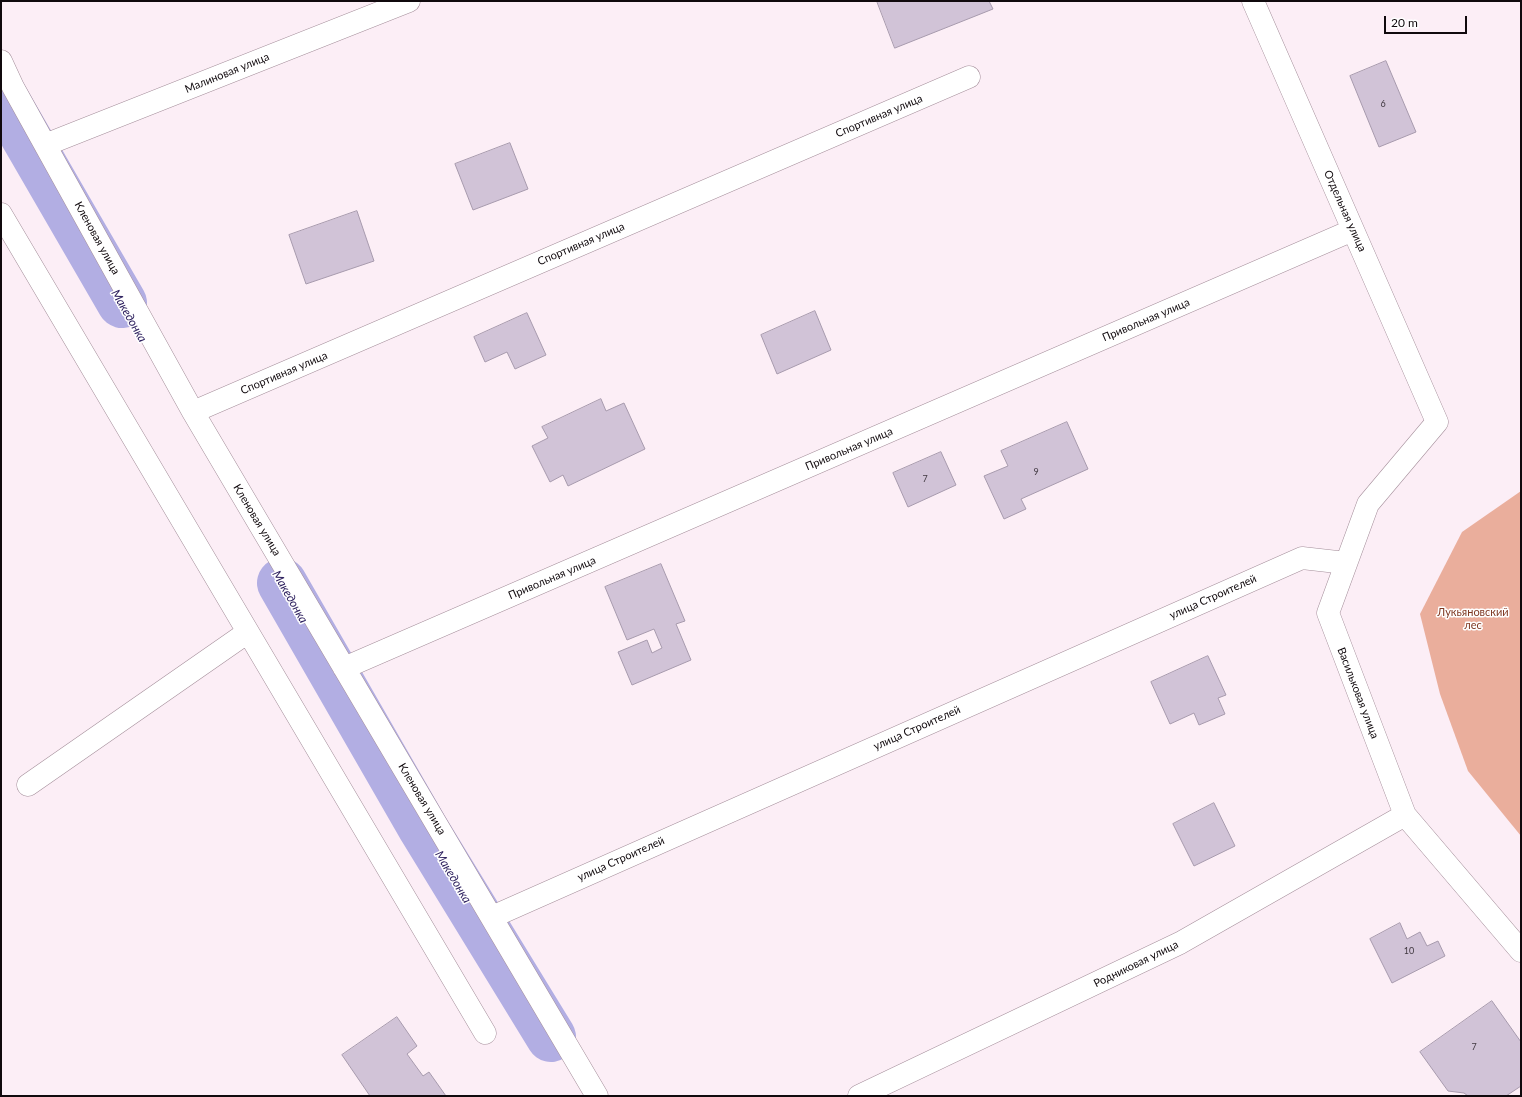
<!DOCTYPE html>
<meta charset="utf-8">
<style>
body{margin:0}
#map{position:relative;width:1522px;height:1097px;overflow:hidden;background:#fceef6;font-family:Lato,sans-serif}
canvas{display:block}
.frame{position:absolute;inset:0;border:2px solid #10090d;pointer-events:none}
.scale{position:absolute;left:1384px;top:16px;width:83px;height:18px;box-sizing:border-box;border:2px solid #10090d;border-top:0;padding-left:5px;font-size:12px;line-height:14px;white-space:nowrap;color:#10090d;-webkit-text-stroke:3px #fff;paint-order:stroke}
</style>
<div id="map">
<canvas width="1522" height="1097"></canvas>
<div class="frame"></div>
<div class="scale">20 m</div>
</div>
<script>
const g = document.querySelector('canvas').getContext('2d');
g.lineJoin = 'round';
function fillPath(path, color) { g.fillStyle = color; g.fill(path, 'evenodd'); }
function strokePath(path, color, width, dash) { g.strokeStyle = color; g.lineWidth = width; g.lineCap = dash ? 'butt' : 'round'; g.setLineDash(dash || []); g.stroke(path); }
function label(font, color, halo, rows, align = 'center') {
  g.font = font + ' Lato,sans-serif'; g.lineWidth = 3; g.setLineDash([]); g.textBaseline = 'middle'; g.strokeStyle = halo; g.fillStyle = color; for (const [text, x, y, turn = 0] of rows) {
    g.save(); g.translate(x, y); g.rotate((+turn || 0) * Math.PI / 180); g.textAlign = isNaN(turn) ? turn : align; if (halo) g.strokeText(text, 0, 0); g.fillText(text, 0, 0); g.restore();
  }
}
const forest = new Path2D(`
 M1521,491V836L1468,771L1440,694L1420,614L1462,532Z`);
const river = new Path2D(`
 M1,94L122,303
 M282,583L423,828L551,1037`);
const building = new Path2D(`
 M877,1H989L993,9L895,48Z
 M1386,61L1416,132L1379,147L1350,76Z
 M510,143L528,189L473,210L455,164Z
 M357,211L374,261L306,284L289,235Z
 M815,311L831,350L777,374L761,335Z
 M527,313L546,355L515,369L507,352L485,362L474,337Z
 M601,399L606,411L624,403L645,449L568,486L563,475L550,482L532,446L548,438L542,427Z
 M1067,422L1088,469L1021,499L1026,509L1004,519L984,476L1008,466L1001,451Z
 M941,452L956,485L908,507L893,473Z
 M661,564L685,621L676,624L691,660L632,685L618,652L647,640L652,653L662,648L654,629L627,640L605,587Z
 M1208,656L1226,695L1218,698L1225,714L1199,725L1194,713L1170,724L1151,682Z
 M1214,803L1235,846L1194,866L1173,824Z
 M1400,923L1407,939L1420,932L1427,946L1438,941L1445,956L1392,983L1370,939Z
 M1492,1001L1521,1042V1086L1506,1096H1468L1464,1093L1448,1091L1420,1052Z
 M397,1017L417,1046L407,1054L423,1076L429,1072L446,1096H370L342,1055Z`);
const street = new Path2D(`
 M1253,1L1437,422L1368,504L1328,613L1405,815L1521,951
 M1,61L13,87L193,412L597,1096
 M45,145L409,1
 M1,214L485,1033
 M193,412L969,77
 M344,668L1353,230
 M28,785L248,632
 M492,917L1302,558L1346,563
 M859,1096L1180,943L1405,815`);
const numberNames = [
 ["6",1383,104],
 ["9",1036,472],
 ["7",925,479],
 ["10",1409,951],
 ["7",1474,1047]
];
const streetNames = [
 ["Малиновая улица",227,73,-22],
 ["Спортивная улица",879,116,-23],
 ["Отдельная улица",1345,211,66],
 ["Кленовая улица",97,238,61],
 ["Спортивная улица",581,244,-23],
 ["Привольная улица",1146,320,-23],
 ["Спортивная улица",284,373,-23],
 ["Привольная улица",849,449,-23],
 ["Кленовая улица",257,520,59],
 ["Привольная улица",552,578,-23],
 ["улица Строителей",1213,597,-24],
 ["Васильковая улица",1358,693,69],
 ["улица Строителей",917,728,-24],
 ["Кленовая улица",422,799,59],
 ["улица Строителей",621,859,-24],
 ["Родниковая улица",1136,964,-26]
];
const parkNames = [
 ["Лукьяновский",1473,612],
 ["лес",1473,625]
];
const waterNames = [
 ["Македонка",129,316,60],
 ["Македонка",290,597,60],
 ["Македонка",453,877,59]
];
fillPath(forest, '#eaae9c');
strokePath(river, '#b2aee3', 50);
fillPath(building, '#d1c3d7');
strokePath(building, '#a79aad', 1);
strokePath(street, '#a48e9a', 23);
strokePath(street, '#fff', 22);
label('9px', '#403840', null, numberNames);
label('11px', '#10090d', '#fff', streetNames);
label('11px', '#7f3822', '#fff', parkNames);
label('italic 12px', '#2e215f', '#fff', waterNames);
</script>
